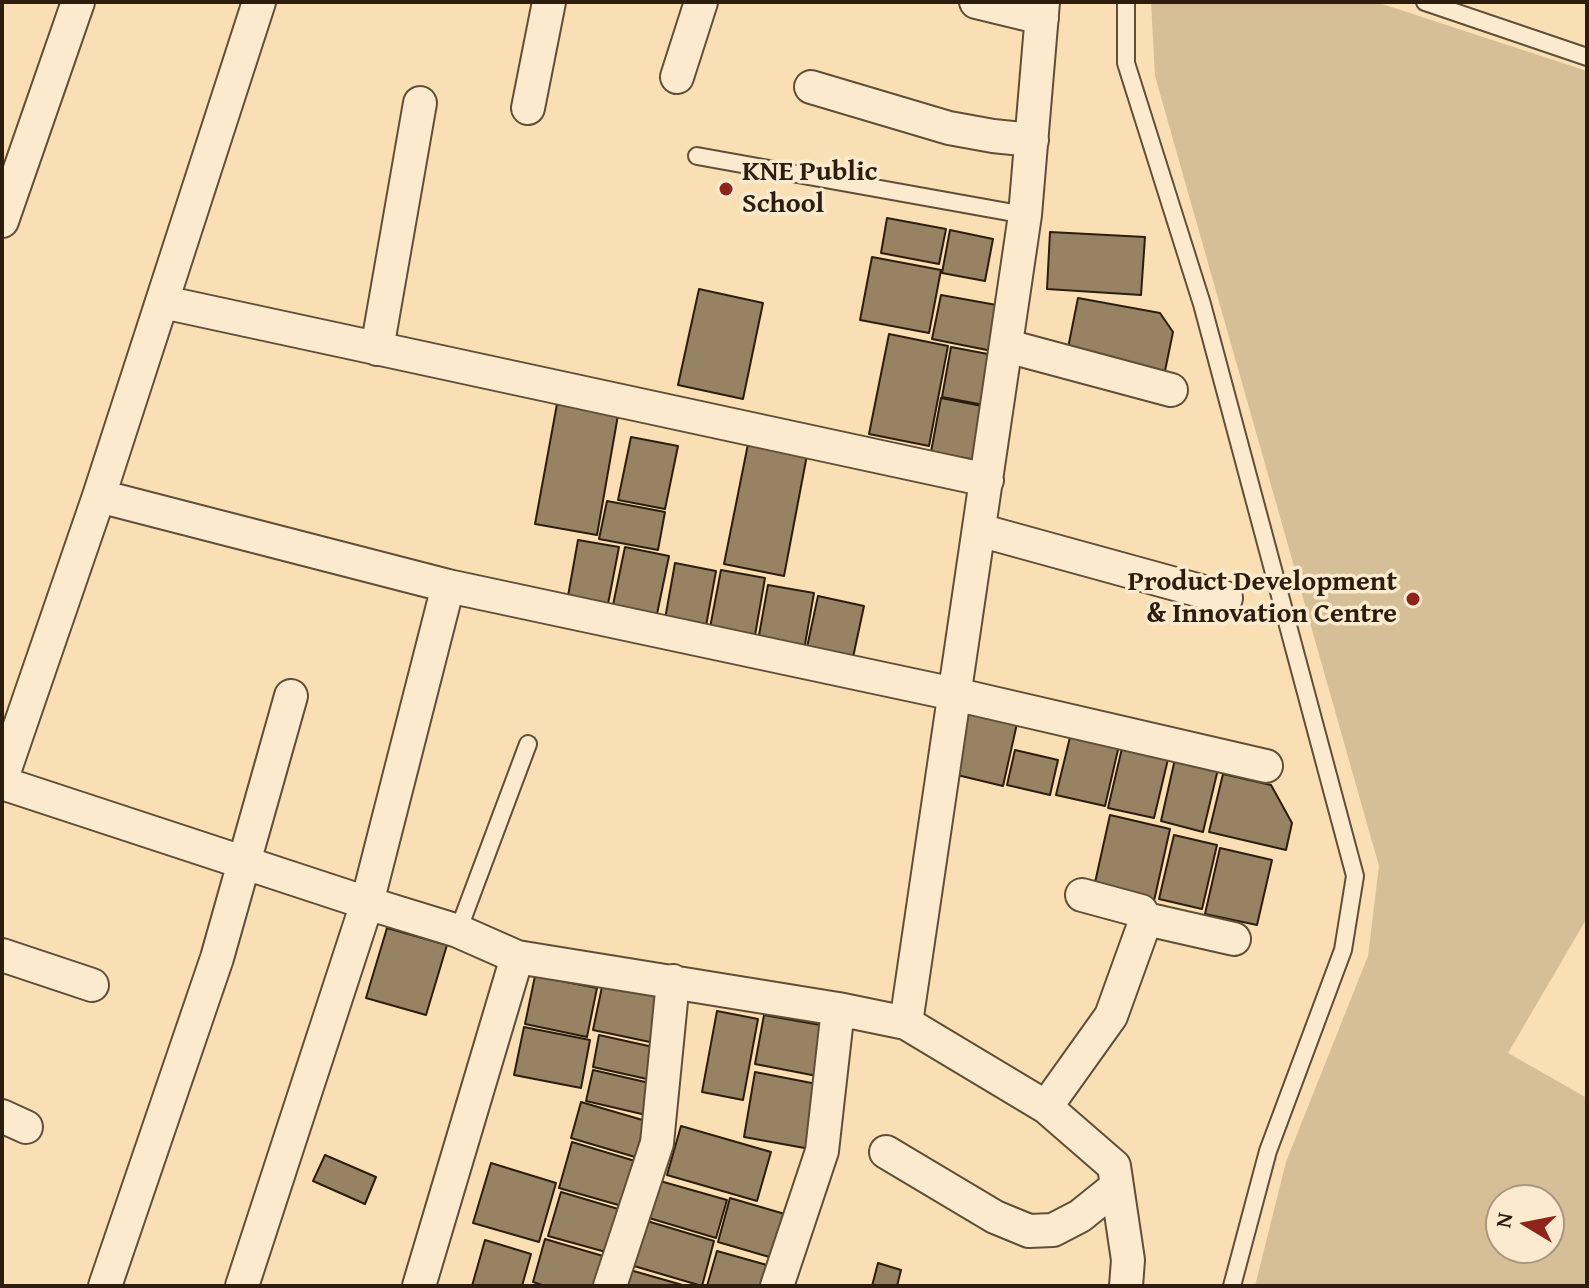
<!DOCTYPE html>
<style>
body{margin:0}
#map{position:relative;width:1589px;height:1288px;overflow:hidden;background:#f9dfb3;font-family:"Gentium Book Plus",serif}
canvas{display:block}
.frame{position:absolute;inset:0;border:4px solid #2d1d0c;pointer-events:none}
.north{position:absolute;left:1485px;top:1184px;width:80px;height:80px;box-sizing:border-box;background:#fbeace;border:2px solid #a99880;border-radius:50%;rotate:280deg;font-size:22px;font-weight:700;line-height:32px;text-align:center;color:#2d1d0c}
.north::after{content:'';display:block;margin:auto;width:28px;height:36px;background:#8f2418;clip-path:polygon(50% 0,100% 100%,50% 72%,0 100%)}
</style>
<div id="map">
<canvas width="1589" height="1288"></canvas>
<div class="frame"></div>
<div class="north">N</div>
</div>
<script>
const g = document.querySelector('canvas').getContext('2d');
g.lineJoin = 'round';
function fillPath(path, color) { g.fillStyle = color; g.fill(path, 'evenodd'); }
function strokePath(path, color, width, dash) { g.strokeStyle = color; g.lineWidth = width; g.lineCap = dash ? 'butt' : 'round'; g.setLineDash(dash || []); g.stroke(path); }
function label(font, color, halo, rows, align = 'center') {
  g.font = font + ' "Gentium Book Plus",serif'; g.lineWidth = 7; g.setLineDash([]); g.textBaseline = 'middle'; g.strokeStyle = halo; g.fillStyle = color; for (const [text, x, y, turn = 0] of rows) {
    g.save(); g.translate(x, y); g.rotate((+turn || 0) * Math.PI / 180); g.textAlign = isNaN(turn) ? turn : align; if (halo) g.strokeText(text, 0, 0); g.fillText(text, 0, 0); g.restore();
  }
}
const green = new Path2D(`
 M1151,2H1376L1587,71V918L1508,1053L1587,1098V1286H1255L1286,1162L1368,956L1379,866L1155,76ZM1501,1200H1549V1248H1501Z`);
const building = new Path2D(`
 M887,218L946,229L939,264L881,253Z
 M950,230L993,239L985,281L942,273Z
 M1050,232L1145,237L1141,295L1047,289Z
 M872,257L941,270L929,333L860,320Z
 M699,289L763,303L743,399L678,385Z
 M941,295L1002,306L992,351L932,339Z
 M1078,298L1160,313L1173,332L1165,371L1067,353Z
 M889,334L948,346L929,446L869,434Z
 M951,347L993,355L984,405L942,397Z
 M941,398L987,407L976,460L931,452Z
 M557,404L618,415L597,535L535,524Z
 M631,437L678,446L665,509L618,500Z
 M748,444L807,455L784,576L724,564Z
 M607,501L665,512L658,550L599,539Z
 M578,540L619,547L608,604L568,596Z
 M625,547L669,556L657,614L613,605Z
 M675,563L716,571L706,626L665,619Z
 M721,570L765,578L754,641L709,633Z
 M768,585L814,593L804,650L758,641Z
 M818,596L864,606L852,662L806,652Z
 M969,707L1018,719L1003,786L953,774Z
 M1072,729L1120,741L1105,806L1056,795Z
 M1123,744L1169,755L1154,818L1108,808Z
 M1015,750L1058,760L1050,795L1007,785Z
 M1175,759L1218,769L1203,832L1161,821Z
 M1223,774L1271,785L1292,823L1286,850L1209,832Z
 M1110,815L1170,829L1154,901L1094,887Z
 M1174,835L1217,845L1202,909L1159,899Z
 M1220,848L1272,860L1257,925L1205,914Z
 M387,928L447,945L426,1015L366,998Z
 M535,976L597,988L587,1037L525,1024Z
 M603,982L660,994L650,1042L593,1030Z
 M717,1011L758,1019L743,1100L702,1092Z
 M764,1015L826,1026L817,1076L755,1064Z
 M524,1027L590,1040L581,1088L514,1075Z
 M599,1035L653,1047L647,1079L593,1067Z
 M593,1070L654,1084L646,1115L586,1101Z
 M755,1072L822,1085L810,1149L744,1137Z
 M581,1102L646,1121L635,1157L571,1138Z
 M681,1126L771,1152L757,1201L667,1175Z
 M572,1142L635,1161L622,1206L559,1188Z
 M325,1155L376,1177L365,1204L313,1181Z
 M491,1163L556,1183L539,1242L473,1223Z
 M660,1181L727,1200L716,1238L649,1218Z
 M561,1192L625,1211L613,1254L548,1236Z
 M730,1198L795,1217L783,1261L718,1242Z
 M647,1221L714,1241L702,1286L634,1266Z
 M545,1239L603,1256L594,1286H545L533,1282Z
 M485,1240L531,1254L522,1286H472Z
 M717,1251L774,1267L769,1286H707Z
 M878,1263L901,1270L897,1286H872Z
 M630,1270L686,1286H626Z`);
const service = new Path2D(`
 M1126,2V63L1202,304L1355,876L1343,950L1268,1151L1232,1286
 M1425,2L1587,57
 M697,156L1025,215
 M458,931L528,744`);
const minor = new Path2D(`
 M976,2L1042,18
 M1043,2L1025,215L906,1023L1046,1107L1114,1166L1128,1260L1126,1286
 M677,77L701,2
 M811,87L949,128L993,136L1032,140
 M528,108L549,2
 M2,221L78,2
 M163,302L987,480
 M1007,346L1171,390
 M377,349L420,103
 M99,496L448,586L954,694L1266,766
 M979,530L1226,598
 M2,778L99,496L259,2
 M2,783L367,903L458,931L517,957L838,1009L906,1023
 M1146,919L1234,939
 M2,955L92,985
 M1046,1107L1111,1016L1146,919L1141,911L1082,895
 M2,1116L26,1127
 M886,1152L995,1217L1029,1231L1053,1230L1080,1216L1116,1187
 M105,1286L217,958L291,696
 M242,1286L367,903L448,586
 M419,1286L517,957
 M610,1286L657,1143L673,981
 M777,1286L822,1151L838,1009`);
const markers = [
 [726,189,8,"#8f2418"],
 [1413,599,8,"#8f2418"]
];
const poiNames = [
 ["KNE Public",742,173],
 ["School",742,205],
 ["Product Development",1397,583,"right"],
 ["& Innovation Centre",1397,615,"right"]
];
fillPath(green, '#d6be97');
fillPath(building, '#978263');
strokePath(building, '#2d1d0c', 2);
strokePath(service, '#604e36', 20);
strokePath(minor, '#604e36', 36);
strokePath(service, '#fbeace', 16);
strokePath(minor, '#fbeace', 32);
for (const [x, y, r, color] of markers) { const dot = new Path2D(); dot.arc(x, y, r, 0, 2 * Math.PI); g.fillStyle = color; g.fill(dot); strokePath(dot, '#fbeace', 3); }
label('bold 28px', '#2d1d0c', '#fbeace', poiNames, 'left');
</script>
